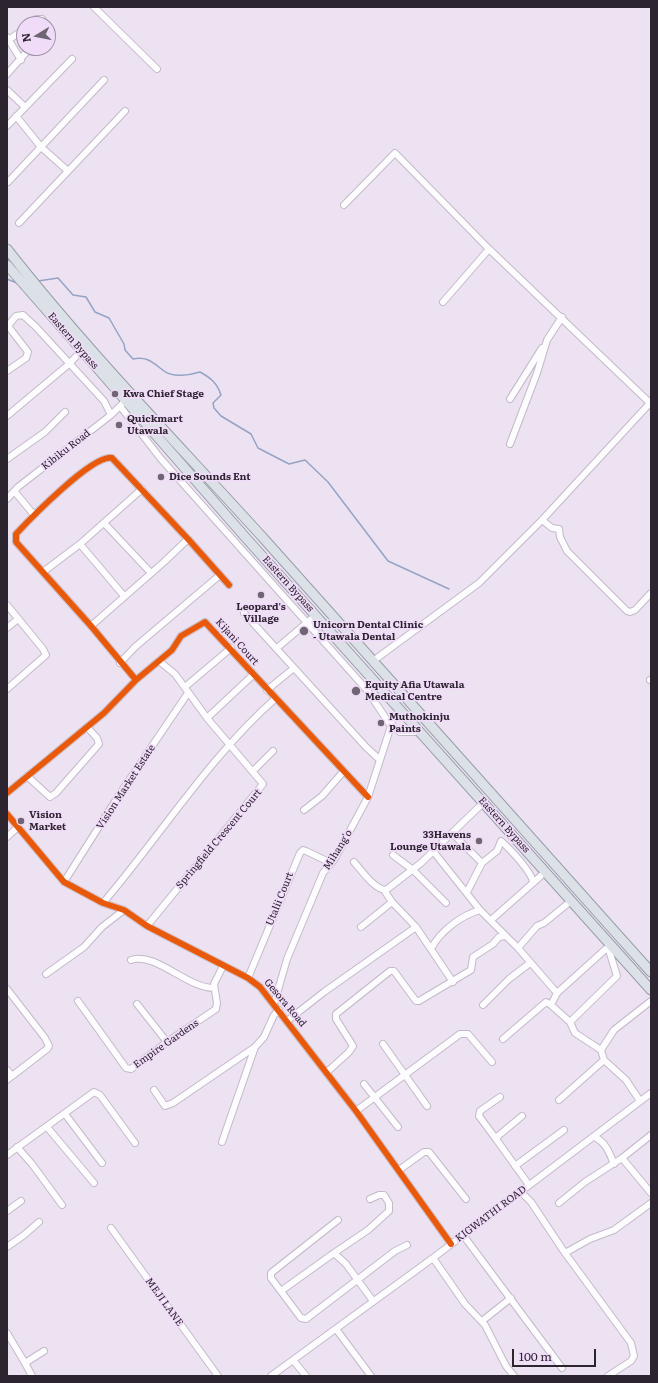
<!DOCTYPE html>
<style>
body{margin:0}
#map{position:relative;width:658px;height:1383px;overflow:hidden;background:#ede2f2;font-family:Literata,serif}
canvas{display:block}
.frame{position:absolute;inset:0;border:8px solid #2c242f;pointer-events:none}
.north{position:absolute;left:16px;top:16px;width:40px;height:40px;box-sizing:border-box;background:#f0dcf8;border:1px solid #a292a8;border-radius:50%;rotate:260deg;font-size:11px;font-weight:700;line-height:16px;text-align:center;color:#2c242f}
.north::after{content:'';display:block;margin:auto;width:14px;height:18px;background:#706673;clip-path:polygon(50% 0,100% 100%,50% 72%,0 100%)}
.scale{position:absolute;left:512px;top:1349px;width:84px;height:18px;box-sizing:border-box;border:2px solid #2c242f;border-top:0;padding-left:5px;font-size:12px;line-height:14px;white-space:nowrap;color:#2c242f;-webkit-text-stroke:3px #f0dcf8;paint-order:stroke}
</style>
<div id="map">
<canvas width="658" height="1383"></canvas>
<div class="frame"></div>
<div class="north">N</div>
<div class="scale">100 m</div>
</div>
<script>
const g = document.querySelector('canvas').getContext('2d');
g.lineJoin = 'round';
function strokePath(path, color, width, dash) { g.strokeStyle = color; g.lineWidth = width; g.lineCap = dash ? 'butt' : 'round'; g.setLineDash(dash || []); g.stroke(path); }
function label(font, color, halo, rows, align = 'center') {
  g.font = font + ' Literata,serif'; g.lineWidth = 3.5; g.setLineDash([]); g.textBaseline = 'middle'; g.strokeStyle = halo; g.fillStyle = color; for (const [text, x, y, turn = 0] of rows) {
    g.save(); g.translate(x, y); g.rotate((+turn || 0) * Math.PI / 180); g.textAlign = isNaN(turn) ? turn : align; if (halo) g.strokeText(text, 0, 0); g.fillText(text, 0, 0); g.restore();
  }
}
const stream = new Path2D(`
 M7,279L17,283
 M38,281L58,278L73,295L86,297L95,312L109,318L124,344L125,350L133,359C148,356 153,363 164,371C173,378 190,375 200,372C211,378 217,383 221,395L213,403L214,408L221,416L251,434L258,448L289,464L305,460L328,482L388,561L449,589`);
const minor = new Path2D(`
 M94,7L157,69
 M29,24L36,19H42
 M7,37L21,60
 M10,39L24,29
 M7,74L30,48
 M7,90L25,107
 M16,116L41,147L68,171
 M7,126L72,59
 M8,182L104,80
 M344,205L395,153L489,249L650,403
 M19,223L125,111
 M443,302L489,249
 M7,327L16,316L23,315L36,327L104,401L111,415
 M7,371L26,358L28,352L8,326
 M510,399L542,348
 M120,406L161,459L367,690L391,726
 M7,416L69,364L82,350
 M510,444L537,373L547,340L562,317
 M7,459L45,432L65,412
 M15,492L34,515
 M7,499L18,487L111,415L123,403
 M542,520L552,528L559,529L560,537L567,551L627,611L630,612L635,610L651,593
 M104,523L151,573
 M80,544L124,596
 M43,572L80,544L142,489
 M7,605L43,649L46,655L7,689
 M244,613L366,747L379,759
 M91,626L164,562L188,539
 M7,628L18,619
 M277,648L316,615
 M373,661L479,583L542,520L651,402
 M120,663L135,647L220,575
 M136,680L91,626L16,542V534C30,519 93,454 112,458L188,539L229,585
 M650,680H651
 M185,687L231,648
 M267,690L294,668
 M207,718L253,675
 M391,726L392,720L402,711
 M253,771L273,751
 M27,776L50,797L56,793L99,744L97,738L87,727
 M7,793L104,713L136,680L172,650L181,636L205,622L368,797
 M304,810L322,796L343,772
 M7,814L64,882L103,903L124,910L147,926L248,978L260,987L356,1111L451,1244
 M452,833L482,863
 M7,837L18,827
 M433,851L480,910L518,948L557,993
 M393,855L413,870L446,903
 M354,862C362,871 374,889 386,890L421,863L483,803
 M64,882L119,795L188,693
 M533,883L545,872
 M384,890L392,902L416,927L453,982
 M467,892L482,863L497,851L501,841C509,848 533,873 533,883L491,920
 M103,903C161,835 209,757 276,698
 M147,926L263,784L207,718L175,674L159,661
 M361,927L392,902
 M518,948L537,926L544,923L571,901
 M431,949C440,931 462,915 480,910
 M131,960C157,952 186,988 214,988
 M46,974L84,947L102,927L124,910
 M248,978L300,853L303,850L306,851L331,863
 M7,989L45,1038L49,1046L47,1049L12,1076
 M78,1001L126,1068L131,1069L167,1042L216,1009L217,1003L214,984L223,966
 M137,1004L167,1042
 M274,1004L287,959L323,873L334,860L368,797L391,726L400,732H421
 M483,1005L509,979L530,963
 M551,1005L570,1022L575,1033L601,1050L604,1060L626,1080L640,1101
 M287,1021L324,992L416,927
 M570,1022L617,976L608,947
 M503,1039L546,1002L551,1005L557,993L608,947L614,949
 M383,1044L427,1106
 M601,1050L614,1030L651,1001
 M7,1070L12,1076L7,1080
 M327,1072L349,1052L353,1046L336,1019V1014L390,971H394L416,1001H419L471,970L473,957L493,944L499,937L506,936
 M364,1084L398,1127
 M154,1090L165,1106L173,1103L255,1047L264,1037L274,1015L279,1010
 M559,1100L604,1060
 M356,1111L460,1034H468L492,1062
 M65,1114L102,1163
 M522,1116L498,1136L496,1139L529,1185
 M47,1127L94,1183
 M651,1135L622,1158L651,1193
 M595,1137C606,1143 609,1152 614,1164
 M496,1139L479,1116L480,1111L500,1097
 M222,1142L255,1047
 M17,1147L32,1164L62,1205
 M7,1155L94,1092L100,1095L135,1143
 M515,1166L564,1130
 M399,1170L424,1152H429L466,1199
 M521,1192L531,1202L565,1253L631,1343L634,1356L631,1361L608,1376
 M559,1203L585,1182L622,1158
 M7,1211L21,1201
 M338,1220L271,1273V1278L301,1318L306,1319L395,1251L407,1245
 M111,1228L218,1376
 M463,1235L562,1368
 M7,1247L24,1235L39,1222
 M334,1253L368,1230L389,1211V1203L384,1195H379L370,1199
 M565,1253L590,1239L614,1230L651,1203
 M433,1258L465,1304L485,1325L506,1366L514,1376
 M281,1291L334,1253L346,1264L373,1301
 M482,1321L511,1298
 M336,1329L371,1376
 M7,1333L25,1363
 M293,1360L306,1376
 M32,1376L25,1363L44,1351
 M271,1376L433,1258L651,1093`);
const primary = new Path2D(`
 M7,249C87,351 178,444 265,540C394,683 522,828 651,972
 M7,265L246,538L651,990`);
const cycleway = new Path2D(`
 M136,680L91,626L16,542V534C30,519 93,454 112,458L188,539L229,585
 M7,793L104,713L136,680L172,650L181,636L205,622L368,797
 M7,814L64,882L103,903L124,910L147,926L248,978L260,987L356,1111L451,1244`);
const markers = [
 [115,394,4,"#706673"],
 [119,425,4,"#706673"],
 [161,477,4,"#706673"],
 [261,595,4,"#706673"],
 [304,631,5,"#706673"],
 [356,691,5,"#706673"],
 [381,723,4,"#706673"],
 [21,821,4,"#706673"],
 [479,841,4,"#706673"]
];
const streetNames = [
 ["Eastern Bypass",73,341,49],
 ["Kibiku Road",66,450,-38],
 ["Eastern Bypass",288,584,48],
 ["Kijani Court",237,642,48],
 ["Vision Market Estate",126,787,-57],
 ["Eastern Bypass",504,825,48],
 ["Springfield Crescent Court",219,839,-50],
 ["Mihang'o",338,850,-58],
 ["Utalii Court",280,899,-68],
 ["Gesora Road",285,1003,50],
 ["Empire Gardens",166,1044,-35],
 ["KIGWATHI ROAD",491,1214,-37],
 ["MEJI LANE",164,1302,54]
];
const poiNames = [
 ["Kwa Chief Stage",123,394],
 ["Quickmart",127,419],
 ["Utawala",127,431],
 ["Dice Sounds Ent",169,477],
 ["Leopard's",261,607,"center"],
 ["Village",261,619,"center"],
 ["Unicorn Dental Clinic",313,625],
 ["- Utawala Dental",313,637],
 ["Equity Afia Utawala",365,685],
 ["Medical Centre",365,697],
 ["Muthokinju",389,717],
 ["Paints",389,729],
 ["Vision",29,815],
 ["Market",29,827],
 ["33Havens",471,835,"right"],
 ["Lounge Utawala",471,847,"right"]
];
strokePath(stream, '#95a3c4', 1.5);
strokePath(minor, '#c3bac7', 8);
strokePath(primary, '#979daa', 11);
strokePath(minor, '#fcfbfd', 6);
strokePath(primary, '#dce1e7', 9);
strokePath(cycleway, '#e8590c', 6);
for (const [x, y, r, color] of markers) { const dot = new Path2D(); dot.arc(x, y, r, 0, 2 * Math.PI); g.fillStyle = color; g.fill(dot); strokePath(dot, '#f0dcf8', 1.5); }
label('10px', '#2c242f', '#f0dcf8', streetNames);
label('bold 10px', '#2c242f', '#f0dcf8', poiNames, 'left');
</script>
